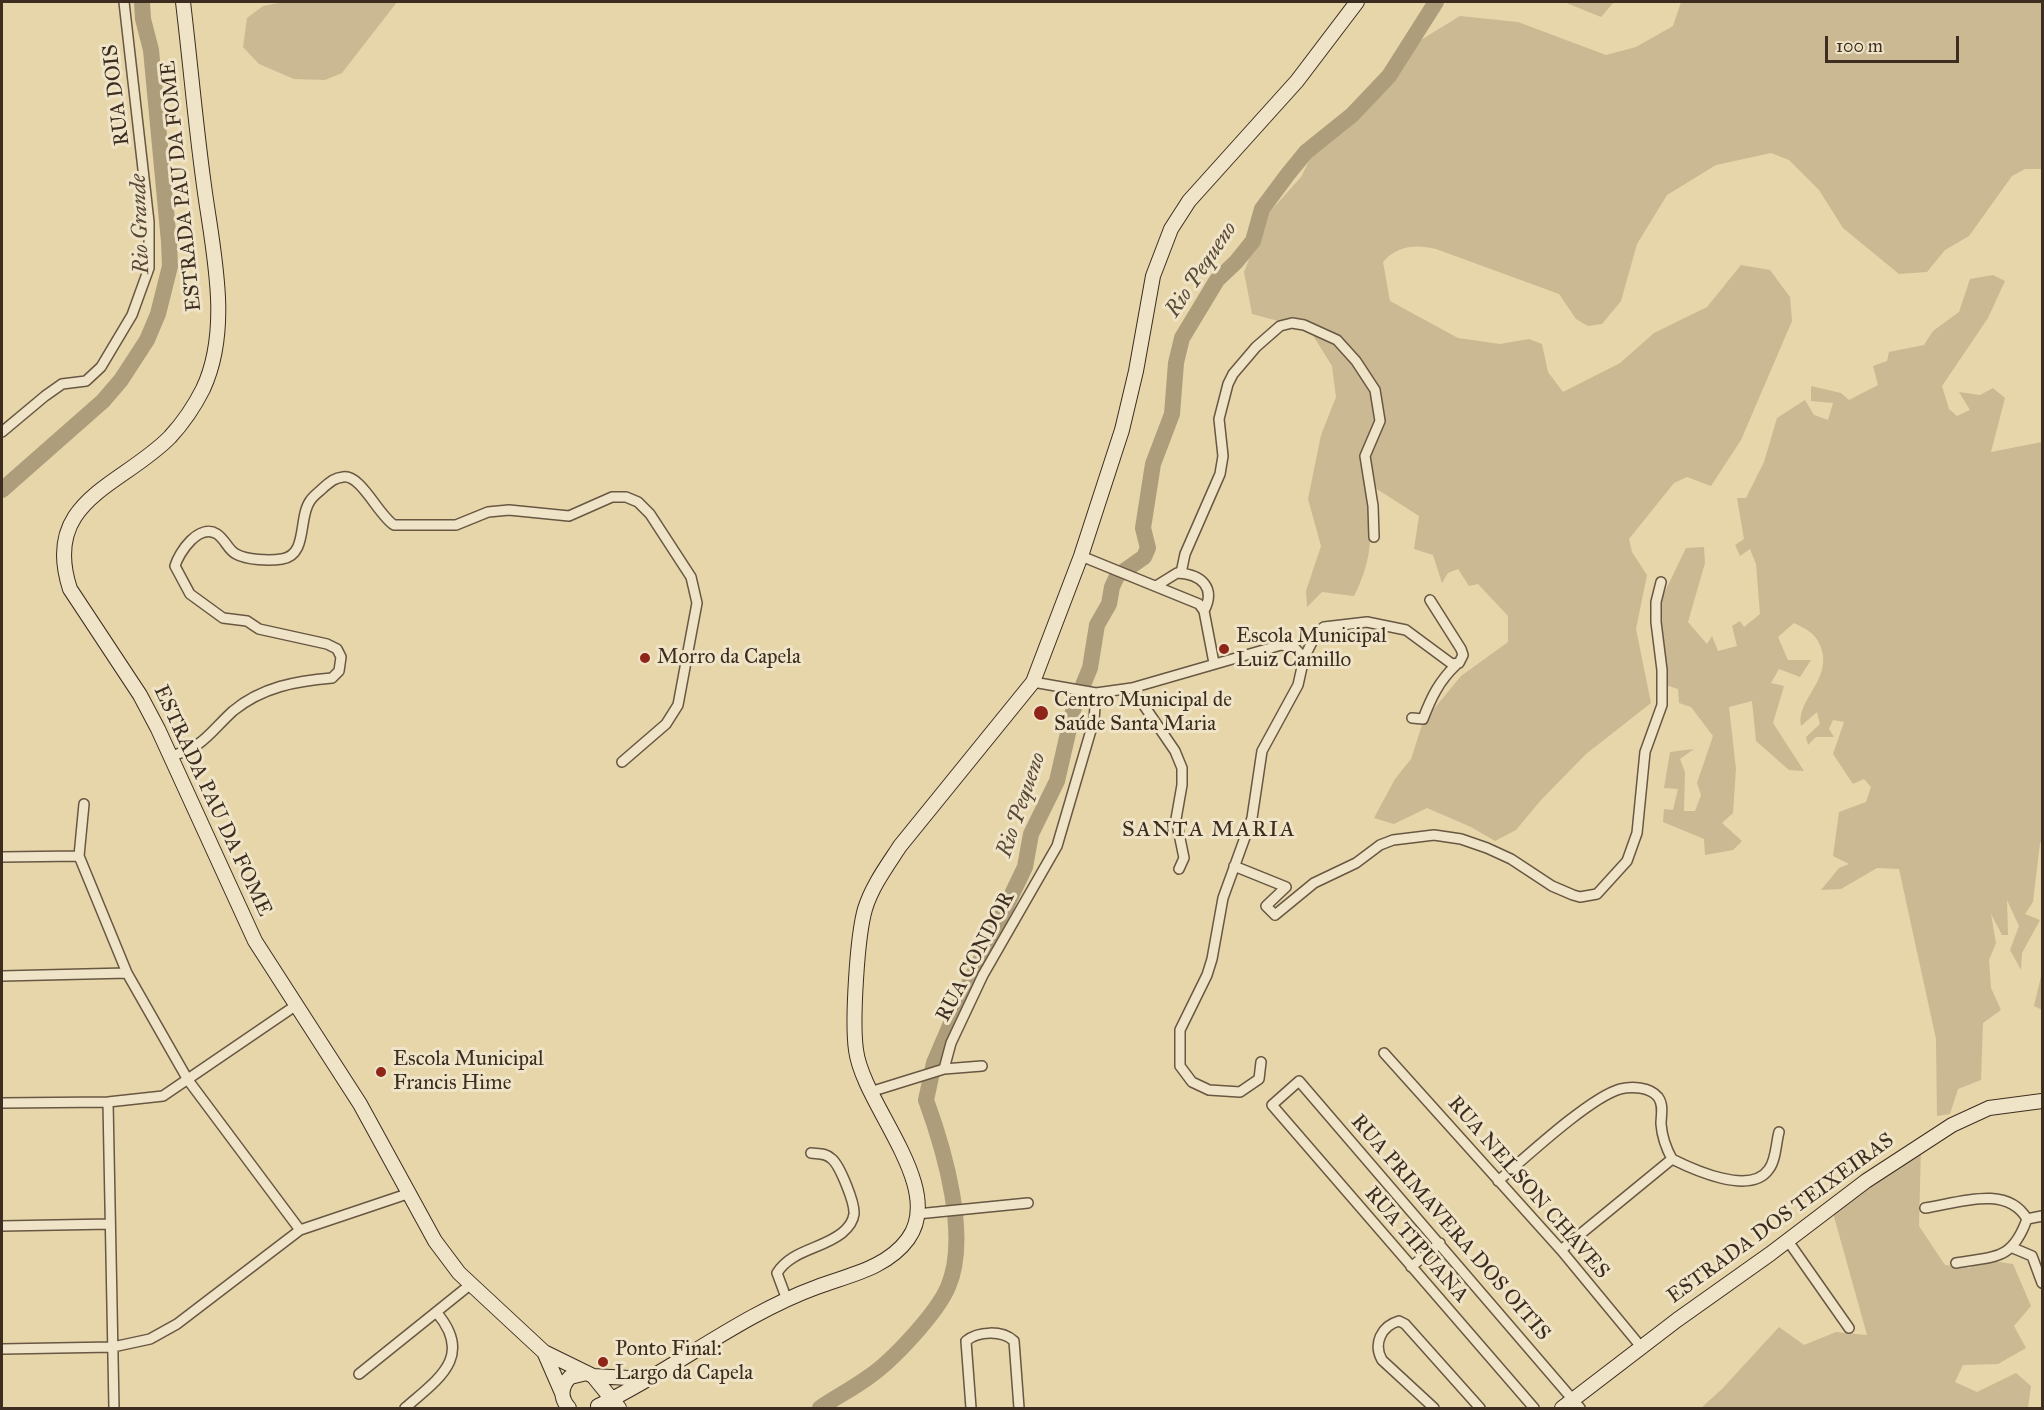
<!DOCTYPE html>
<meta charset="utf-8">
<style>
body{margin:0}
#map{position:relative;width:2044px;height:1410px;overflow:hidden;background:#e7d6aa;font-family:"IM FELL Great Primer",serif}
canvas{display:block}
.frame{position:absolute;inset:0;border:3px solid #3d2d20;pointer-events:none}
.scale{position:absolute;left:1825px;top:36px;width:134px;height:27px;box-sizing:border-box;border:3px solid #3d2d20;border-top:0;padding-left:8px;font-size:18px;line-height:21px;white-space:nowrap;color:#3d2d20;-webkit-text-stroke:4px #efe4c8;paint-order:stroke}
</style>
<div id="map">
<canvas width="2044" height="1410"></canvas>
<div class="frame"></div>
<div class="scale">100 m</div>
</div>
<script>
const g = document.querySelector('canvas').getContext('2d');
g.lineJoin = 'round';
function fillPath(path, color) { g.fillStyle = color; g.fill(path, 'evenodd'); }
function strokePath(path, color, width, dash) { g.strokeStyle = color; g.lineWidth = width; g.lineCap = dash ? 'butt' : 'round'; g.setLineDash(dash || []); g.stroke(path); }
function label(font, color, halo, rows, align = 'center') {
  g.font = font + ' "IM FELL Great Primer",serif'; g.lineWidth = 6; g.setLineDash([]); g.textBaseline = 'middle'; g.strokeStyle = halo; g.fillStyle = color; for (const [text, x, y, turn = 0] of rows) {
    g.save(); g.translate(x, y); g.rotate((+turn || 0) * Math.PI / 180); g.textAlign = isNaN(turn) ? turn : align; if (halo) g.strokeText(text, 0, 0); g.fillText(text, 0, 0); g.restore();
  }
}
const green = new Path2D(`
 M284,2H397L342,73L325,80L294,79L259,64L243,47L247,18L263,6Z
 M1564,2H1614L1601,17Z
 M1681,2H2042V169H2025L2012,176L1969,236L1945,250L1927,272L1899,274L1843,228L1819,190L1789,160L1771,153L1716,165L1667,195L1637,244L1621,301L1602,324L1588,326L1576,319L1559,294L1436,249C1415,244 1397,246 1383,262L1390,301L1458,338L1500,344L1529,339L1542,344L1548,372L1563,392L1620,363L1654,333L1707,307L1741,265L1770,270L1790,297L1792,321L1741,440L1711,486L1687,477L1674,483L1629,539L1632,552L1647,575L1636,629L1651,703L1586,754L1541,800L1516,830L1495,841L1471,827L1427,808L1394,824L1374,818L1395,779L1411,759L1423,722L1461,676L1508,642V616L1478,584L1469,586L1458,569L1448,573L1442,583L1433,555L1414,549L1419,516L1369,484C1371,529 1375,555 1354,596L1322,592L1307,607L1306,591L1321,546L1308,499L1321,435L1336,397L1332,366L1309,329L1252,314L1244,272L1265,217L1301,177L1323,133L1377,91L1411,46L1460,16L1518,22L1606,55L1636,47L1673,26Z
 M1993,275L2005,281L1988,318L1942,386L1949,409L1957,416L1970,410L1959,392L1980,395L1993,388L2005,398L1991,452L2042,442V842L2040,843L2033,902L2025,914L2040,920L2022,953L2021,970L2010,950L2019,926L2007,900L2008,935H2002L1991,914L1996,943L1989,960L1991,988L2001,1010L1983,1023L1981,1080L1958,1089L1950,1114L1937,1116L1936,1039L1899,869L1877,868L1841,889L1821,890L1839,868L1849,864L1833,856L1839,812L1866,802L1871,787L1864,779L1853,784L1833,754L1844,722L1833,720L1829,729L1834,737H1816L1808,745L1806,737L1820,724L1817,712L1801,726C1796,702 1826,684 1823,656C1820,637 1811,631 1794,623L1778,637L1788,660H1811L1800,677L1779,669L1771,683L1784,686L1773,723L1804,771L1789,770L1756,741L1752,701L1729,707L1736,769L1733,813L1722,823L1742,841L1733,850L1705,855L1704,839L1663,822L1664,809L1673,810L1678,789L1664,788L1670,752L1694,749L1680,759L1685,772L1684,811H1695L1701,795L1697,783L1713,736L1691,707L1679,703L1678,689L1666,685L1657,608L1686,548L1704,547L1705,563L1688,622L1707,644L1712,636L1718,651L1737,646L1732,626L1740,621L1744,627L1760,614L1756,564L1750,549L1740,556L1735,545L1744,539L1737,498H1746L1764,462L1777,418L1805,400L1814,415L1828,420L1833,403L1811,401V386L1841,393L1849,400L1878,385L1873,366L1887,361L1889,352L1924,345L1933,331L1959,312L1970,279Z
 M2042,972V1010L2034,1006Z
 M1921,1147L1919,1226L1945,1265L1969,1268L1985,1260L2013,1264L2031,1306L2014,1326L2026,1348L1998,1364L1963,1365L1955,1382L1977,1392L2016,1373L2031,1386L2028,1408H1701L1722,1389L1779,1327L1804,1345L1836,1332L1867,1335L1833,1213Z`);
const river = new Path2D(`
 M2,490L103,401L121,380L147,340L158,314L170,266L169,242L151,50L143,19L142,2
 M820,1408C836,1397 854,1388 870,1376C893,1360 937,1313 948,1287C970,1237 944,1149 926,1100L934,1063L958,1007L1025,867L1031,834L1057,781L1074,707L1090,668L1097,625L1109,604L1112,587L1117,576L1144,557L1148,548L1143,528L1153,464L1172,414L1176,363L1182,338L1217,280L1236,262L1253,241L1262,209L1288,174L1306,152L1352,115L1389,76L1436,2`);
const street = new Path2D(`
 M2,432L45,396L62,384L86,381L101,367L132,315L149,268V222L124,2
 M1081,556L1199,604L1204,611L1214,663
 M1181,573L1185,554L1220,474L1223,456L1219,419L1228,384L1233,374L1256,347L1280,326L1292,323L1304,325L1337,340L1356,361L1375,390L1380,421L1365,456L1373,506L1374,537
 M1156,586L1177,573C1202,574 1216,588 1204,611
 M1033,682L1096,693L1132,688L1281,645L1294,647L1304,658
 M1132,688L1175,751L1182,768V785L1176,819L1184,858L1179,869
 M1412,718L1423,719C1431,698 1439,681 1456,665
 M171,756C204,747 209,733 233,711C262,687 296,681 332,678L339,671L341,657L337,649L327,644L259,629L247,621L223,618L190,594L175,566C179,552 199,523 217,534C225,539 228,550 236,554C247,560 269,561 282,559C308,555 298,518 310,501C313,496 319,492 323,488C330,482 334,478 343,477C361,474 378,515 394,525H456L488,512L509,510L569,516L612,497H626L638,502L650,514L691,577L697,603L678,705L666,724L622,762
 M84,804L79,856L127,973L188,1080L300,1230
 M2,857L79,856
 M1234,866L1286,887L1266,906L1275,915L1314,883L1356,863L1380,845L1393,840L1434,835L1461,839L1487,848L1511,859L1552,886L1573,895L1580,897L1597,894L1627,861L1637,833L1645,752L1662,705V670L1656,622V602L1661,582
 M2,976L127,973
 M1384,1053L1561,1250L1642,1348
 M1261,1062L1259,1079L1240,1092L1209,1090L1192,1082L1180,1066V1030L1207,975L1212,959L1223,898L1252,818L1262,751L1298,685L1304,658L1316,634L1324,627L1367,622L1406,630L1452,664L1459,663L1463,655L1461,649L1430,600
 M944,1069L951,1043L983,975L1057,846L1094,720L1096,693
 M870,1092L944,1069L982,1066
 M108,1102L114,1408
 M2,1103L108,1102L163,1096L295,1006
 M1498,1181C1525,1158 1589,1098 1620,1089C1632,1086 1650,1087 1658,1097C1664,1105 1661,1115 1661,1124C1662,1137 1666,1148 1672,1159
 M1925,1208C1958,1203 2007,1184 2027,1219L2042,1216
 M917,1214L1028,1203
 M2,1226L110,1224
 M1788,1241L1849,1328
 M2013,1248L2032,1256L2042,1283
 M1561,1250L1672,1159C1694,1170 1751,1196 1769,1169C1776,1160 1776,1143 1779,1132
 M1956,1263C1995,1256 2012,1261 2027,1219
 M1411,1267L1440,1243
 M787,1300L777,1273C791,1250 822,1249 842,1233C848,1228 853,1222 854,1214C855,1203 840,1166 832,1159C826,1153 819,1154 811,1153
 M2,1349L113,1347L150,1339L177,1324L300,1230L410,1193
 M359,1374L471,1284
 M405,1408C438,1379 474,1357 437,1313
 M971,1408L966,1341C978,1331 1002,1330 1014,1341L1019,1408
 M1434,1408L1382,1360C1373,1344 1381,1326 1399,1321L1405,1324L1480,1408
 M1534,1408L1272,1105L1299,1081L1580,1408`);
const secondary = new Path2D(`
 M183,2C190,60 195,119 203,178C211,244 233,325 203,389C195,405 182,424 170,437C122,486 41,500 70,589L140,695L158,729L255,941L360,1104L435,1241L459,1273L544,1352L593,1376L619,1408
 M545,1354L562,1393
 M593,1376L647,1379
 M598,1406C672,1371 740,1315 817,1287C849,1275 887,1268 908,1239C946,1187 863,1105 856,1050C852,1022 857,937 865,909C872,886 887,866 900,846L1033,682L1081,556L1122,430L1136,371L1153,276L1171,229L1189,201L1297,81L1357,2
 M569,1408C560,1398 560,1387 570,1377L587,1373
 M1562,1408L1677,1320L1770,1254L1866,1181L1952,1125L1989,1108L2042,1101`);
const markers = [
 [1224,649,6,"#8f2418"],
 [645,658,6,"#8f2418"],
 [1041,713,8,"#8f2418"],
 [381,1072,6,"#8f2418"],
 [603,1362,6,"#8f2418"]
];
const streetNames = [
 ["RUA DOIS",117,95,-97],
 ["ESTRADA PAU DA FOME",182,186,-96],
 ["ESTRADA PAU DA FOME",212,801,65],
 ["RUA CONDOR",976,957,-62],
 ["RUA NELSON CHAVES",1528,1188,49],
 ["ESTRADA DOS TEIXEIRAS",1781,1219,-36],
 ["RUA PRIMAVERA DOS OITIS",1450,1228,49],
 ["RUA TIPUANA",1416,1245,49]
];
const poiNames = [
 ["Escola Municipal",1236,637],
 ["Luiz Camillo",1236,661],
 ["Morro da Capela",657,658],
 ["Centro Municipal de",1054,701],
 ["Saúde Santa Maria",1054,725],
 ["Escola Municipal",393,1060],
 ["Francis Hime",393,1084],
 ["Ponto Final:",615,1350],
 ["Largo da Capela",615,1374]
];
const waterNames = [
 ["Rio Grande",141,224,-92],
 ["Rio Pequeno",1202,270,-56],
 ["Rio Pequeno",1022,805,-71]
];
const neighbourhoodNames = [
 ["SANTA MARIA",1209,831]
];
fillPath(green, '#cab993');
strokePath(river, '#ad9d7b', 16);
strokePath(street, '#685742', 12);
strokePath(secondary, '#3d2d20', 16);
strokePath(street, '#efe4c8', 9);
strokePath(secondary, '#efe4c8', 14);
for (const [x, y, r, color] of markers) { const dot = new Path2D(); dot.arc(x, y, r, 0, 2 * Math.PI); g.fillStyle = color; g.fill(dot); strokePath(dot, '#efe4c8', 2); }
label('21px', '#3d2d20', '#efe4c8', streetNames);
label('21px', '#3d2d20', '#efe4c8', poiNames, 'left');
label('italic 22px', '#594937', '#efe4c8', waterNames);
g.letterSpacing = '1.5px';
label('22px', '#3d2d20', '#efe4c8', neighbourhoodNames);
g.letterSpacing = '0px';
</script>
